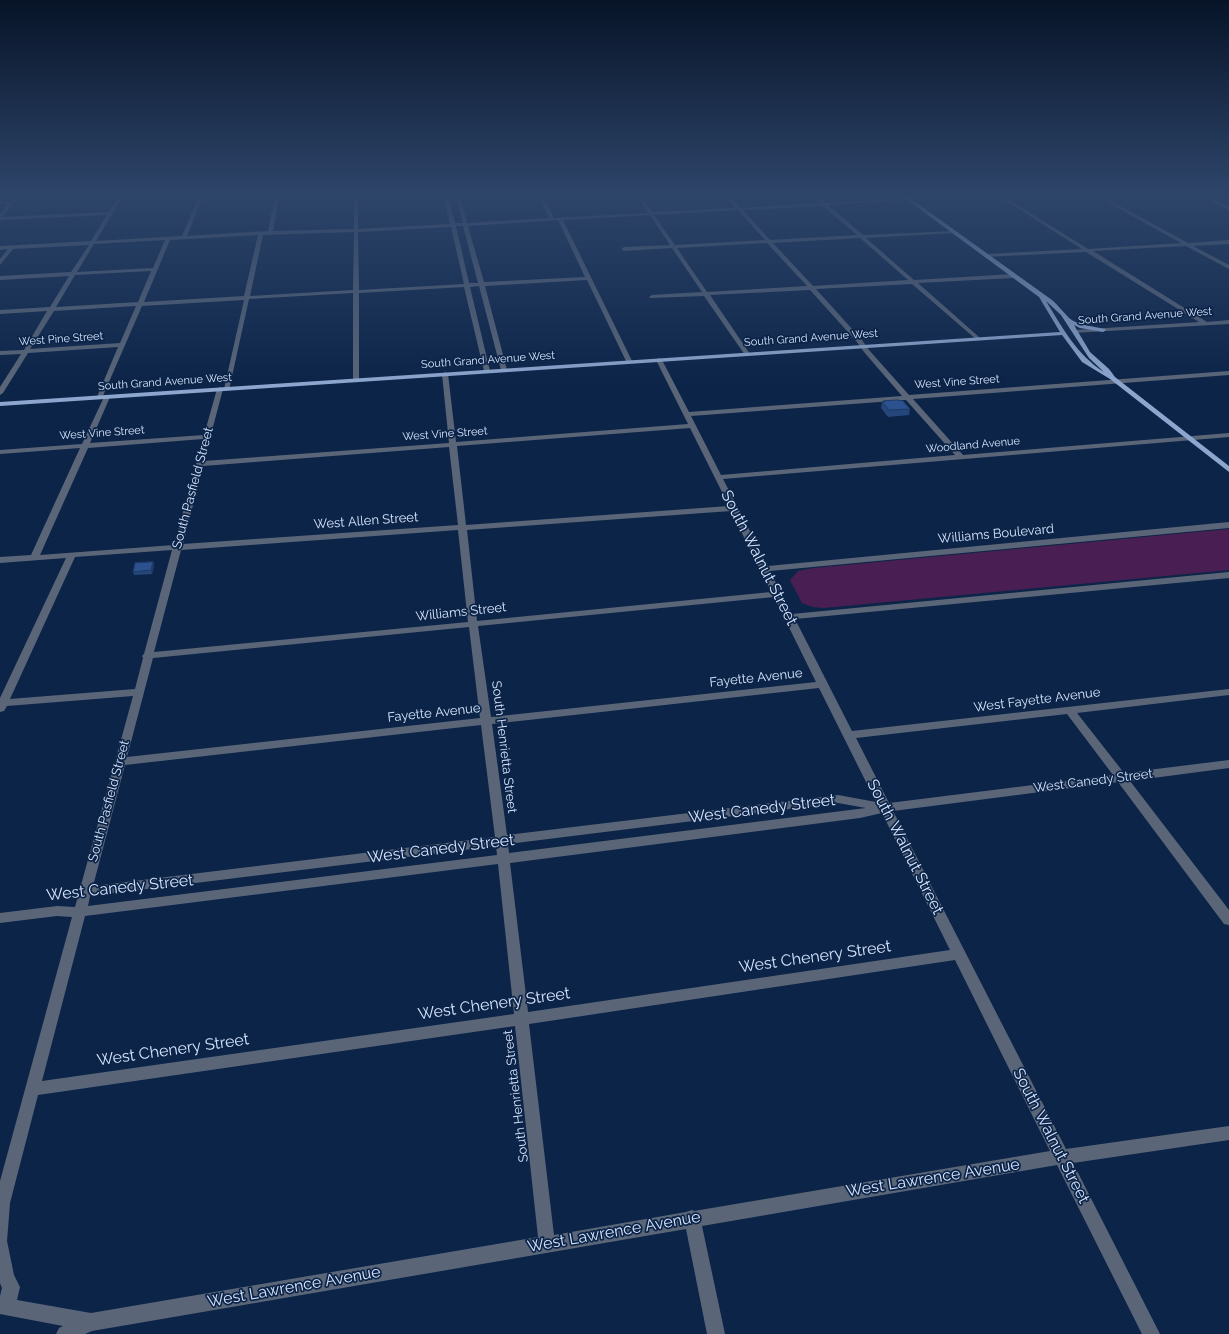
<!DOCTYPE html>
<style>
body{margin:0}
canvas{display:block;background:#0c2448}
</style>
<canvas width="1229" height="1334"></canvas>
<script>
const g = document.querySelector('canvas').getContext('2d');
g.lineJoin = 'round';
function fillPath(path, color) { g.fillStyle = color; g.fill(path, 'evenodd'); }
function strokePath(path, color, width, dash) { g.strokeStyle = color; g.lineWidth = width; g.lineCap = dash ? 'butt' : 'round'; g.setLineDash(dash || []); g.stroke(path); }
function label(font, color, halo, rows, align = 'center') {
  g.font = font + ' Raleway,sans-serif'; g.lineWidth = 3.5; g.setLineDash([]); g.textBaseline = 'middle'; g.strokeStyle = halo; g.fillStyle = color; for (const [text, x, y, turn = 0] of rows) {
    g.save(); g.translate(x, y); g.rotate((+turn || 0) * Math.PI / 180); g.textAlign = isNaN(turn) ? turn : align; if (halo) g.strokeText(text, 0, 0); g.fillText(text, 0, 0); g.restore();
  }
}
const green = new Path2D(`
 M1229,529V570L823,608L813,607L802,603L790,580L798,571L814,568Z`);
const minor = new Path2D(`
 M15,196H20L2,217L109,212L119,196H123L96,241L182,236L199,196H203L187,236L268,231L275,196H279L273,231L354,229V196H358V229L450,224L444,196H448L455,223H463L456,196H460L467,223L549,218L539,196H543L554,218L648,213L637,196H641L653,212L735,208L725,196H730L740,208L820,203L813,196H818L825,203L941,196L882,202L828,205L863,235L955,231L953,233L866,238L914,280L1013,274L1016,276L1013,278L918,283L979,337V339L977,340L912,284L816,289L862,340L869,350L909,395L1229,371V375L913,399L963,455L1229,433V437L723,479L768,566L1229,522V528L770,571L792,614L1229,572V578L795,619L852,731L1229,689V695L1077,713L1124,773L1229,760V768L1130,781L1229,910V925L1224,924L1118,782L893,811L1066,1149L1229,1126V1140L1073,1163L1160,1334H1142L1057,1165L702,1226L725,1334H707L686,1229L92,1331L85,1334H56L59,1328L63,1326L0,1314V1296L2,1288L0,1283V1181L72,917L57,916L0,923V913L57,906L75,907L133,696L7,706L4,711L0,712V698L66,558L0,563V557L31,555L80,448L0,454V450L82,444L104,397L107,395L110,397L90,443L204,435L217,389L220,387L223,389L204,461L449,443L442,374L445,372L448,374L456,442L688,424L656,360L659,358L662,360L689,412L902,396L864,352L857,342L810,290L710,295L750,354L747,356L745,355L704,296L650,298L649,297L652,295L702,292L672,248L624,251L621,249L624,247L670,245L650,215L563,220L632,361L631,362L626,361L587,280L485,286L507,370L504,372L501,370L479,286L470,287L490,371L487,373L484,371L464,287L359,293V380L356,382L353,380V293L249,299L229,390L224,389L244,300L142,306L102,398L97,397L118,347L28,353L3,393L0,395V387L21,354L0,355V351L24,350L47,311L0,314V310L50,307L69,276L0,280V276L71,272L89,245L13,249L0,265V259L8,249L0,250V246L91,241L107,215L0,220V214L8,204H0V202H11ZM823,206L857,235L770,240L743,210ZM738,210L765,240L675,245L654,215ZM558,220L585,277L484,282L468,226ZM456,226H463L478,283H469ZM451,227L464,284L359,290L358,232ZM354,232L353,290L250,296L263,235ZM258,235L244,296L144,302L170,240ZM860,238L908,280L813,286L773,243ZM165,240L153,268L77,272L94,244ZM767,243L807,286L707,292L677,248ZM151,271L138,302L56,307L75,275ZM136,306L120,343L30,349L54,311ZM906,400L955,455L721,475L691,416ZM690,428L729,506L466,525L457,446ZM203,439L174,545L40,555L88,448ZM449,447L458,525L183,544L203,466ZM731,511L771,592L477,621L467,530ZM458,530L468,622L154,652L181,550ZM172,550L144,654L142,656L143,658L135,689L10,699L75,557ZM774,597L816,682L491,717L478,626ZM469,627L480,718L127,757L153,658ZM819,688L876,802L838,795L507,835L492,724ZM1067,714L1113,775L889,803L856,738ZM481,725L495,837L93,886L125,765ZM838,803L866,808L509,853L508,844ZM882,813L950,950L528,1012L510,863L860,818ZM496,846L497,855L88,906L90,896ZM498,864L514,1014L42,1081L85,916ZM955,960L1050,1151L694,1211L692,1210L686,1212L554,1235L529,1024ZM515,1026L538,1237L91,1313L17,1300L20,1287L14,1275L7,1241L10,1203L38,1095Z
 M998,196H1003L1088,249L1181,243L1096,196H1102L1188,243L1229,240V244L1193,246L1229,265V269L1186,246L1093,251L1207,322L1229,320V324L1073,333V331L1075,330L1199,322L1086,252L984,257V255L986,254L1082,249Z
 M1200,196H1206L1229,207V210Z`);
const major = new Path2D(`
 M902,196H907L1052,300C1058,305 1063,312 1069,318C1079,326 1093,326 1105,329L1106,330L1103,332L1080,328L1074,325L1090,352L1109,369L1115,377L1229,466V472L1110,379L1082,362L1062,335L0,406V402L1060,332L1039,297ZM1046,301L1061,315L1089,358L1104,372C1077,355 1062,327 1046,301Z`);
const wall = new Path2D(`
 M884,401L910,409L909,415L888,417L881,408L882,402H883Z
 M153,562L154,566L152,574L134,575L133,572Z`);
const shadedWall = new Path2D(`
 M153,562L154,566L152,574L151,570Z`);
const building = new Path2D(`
 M898,400L903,401L910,409L889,410L882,402H885L884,401Z
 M153,562L151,570L133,572L135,563Z`);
const farStreetnames = [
 ["South Grand Avenue West",1145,316,-4],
 ["South Grand Avenue West",811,338,-4],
 ["West Pine Street",61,339,-4],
 ["South Grand Avenue West",488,360,-4],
 ["South Grand Avenue West",165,382,-4],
 ["West Vine Street",957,382,-4],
 ["West Vine Street",102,433,-4],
 ["West Vine Street",445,434,-4],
 ["Woodland Avenue",973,445,-5]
];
const streetNames = [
 ["South Pasfield Street",193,488,-75],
 ["West Allen Street",366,521,-4],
 ["Williams Boulevard",996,534,-5],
 ["Williams Street",461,612,-6],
 ["Fayette Avenue",756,678,-6],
 ["West Fayette Avenue",1037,700,-7],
 ["Fayette Avenue",434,713,-6],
 ["South Henrietta Street",504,747,83],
 ["West Canedy Street",1093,781,-7],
 ["South Pasfield Street",109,801,-75],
 ["South Henrietta Street",516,1096,-97]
];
const nearStreetnames = [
 ["South Walnut Street",759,558,63],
 ["West Canedy Street",762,809,-7],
 ["South Walnut Street",905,847,63],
 ["West Canedy Street",441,849,-7],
 ["West Canedy Street",120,888,-6],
 ["West Chenery Street",815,957,-8],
 ["West Chenery Street",494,1004,-8],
 ["West Chenery Street",173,1050,-8],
 ["South Walnut Street",1051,1136,63],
 ["West Lawrence Avenue",933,1178,-9],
 ["West Lawrence Avenue",614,1232,-10],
 ["West Lawrence Avenue",294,1287,-10]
];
fillPath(green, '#491f53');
fillPath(minor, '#5a6678');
fillPath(major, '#8da6cd');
fillPath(wall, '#25467a');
fillPath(shadedWall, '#1e3963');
fillPath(building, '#2b518e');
strokePath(building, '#1e3963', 1);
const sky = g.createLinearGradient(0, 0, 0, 383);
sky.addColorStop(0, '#071428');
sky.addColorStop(0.51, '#2e456a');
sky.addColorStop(1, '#2e456a00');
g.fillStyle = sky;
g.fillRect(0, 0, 1229, 383);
label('11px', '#d5e4fd', '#0c2448', farStreetnames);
label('13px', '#d5e4fd', '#0c2448', streetNames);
label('16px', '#d5e4fd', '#0c2448', nearStreetnames);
</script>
